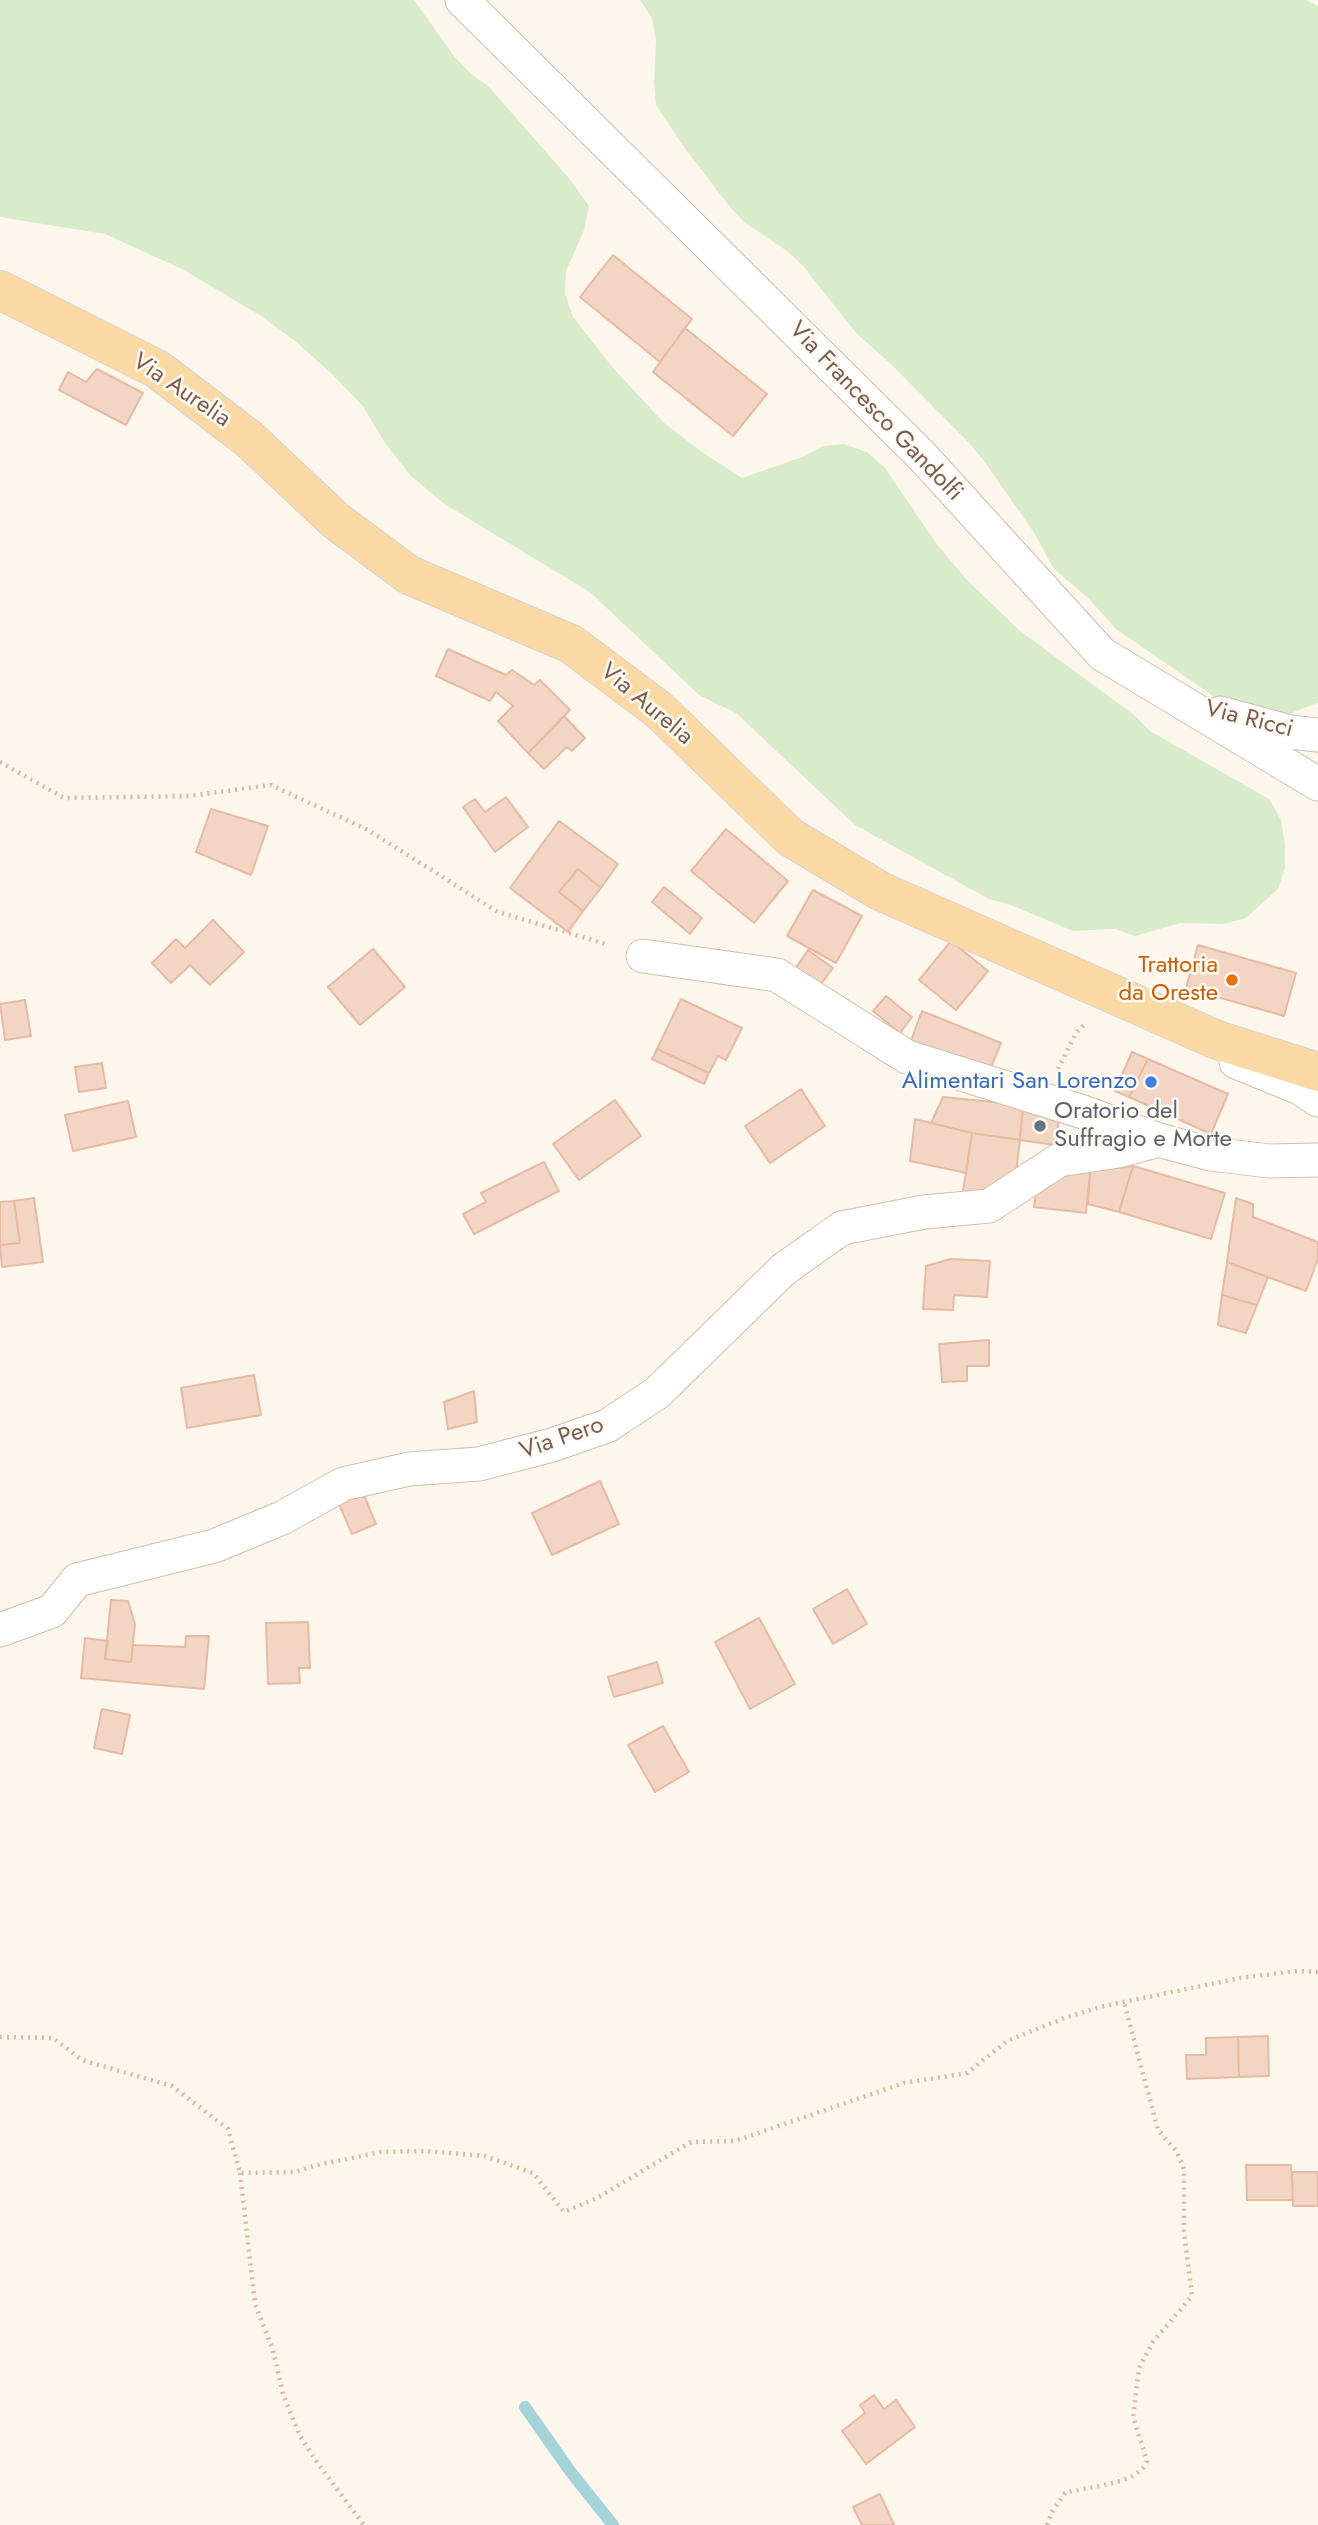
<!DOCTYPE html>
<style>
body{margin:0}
canvas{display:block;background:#fdf6ec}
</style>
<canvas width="1318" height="2525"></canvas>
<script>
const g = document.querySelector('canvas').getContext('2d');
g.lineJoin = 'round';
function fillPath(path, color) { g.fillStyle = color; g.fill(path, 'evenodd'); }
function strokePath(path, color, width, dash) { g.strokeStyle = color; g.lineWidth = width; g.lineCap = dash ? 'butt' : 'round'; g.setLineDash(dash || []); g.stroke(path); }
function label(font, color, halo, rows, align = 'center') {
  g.font = font + ' Jost,sans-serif'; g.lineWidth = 5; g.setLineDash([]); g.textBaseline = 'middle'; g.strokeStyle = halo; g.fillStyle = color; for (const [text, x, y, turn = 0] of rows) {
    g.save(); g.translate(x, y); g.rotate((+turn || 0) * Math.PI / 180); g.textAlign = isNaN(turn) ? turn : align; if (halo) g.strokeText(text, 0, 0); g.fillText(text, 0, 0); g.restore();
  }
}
const green = new Path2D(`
 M0,0H414L454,56L471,74L489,87L568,177L589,206L584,230L566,271L565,294L573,317L614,369L663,422L702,452L742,478L805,456L823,446L844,444L867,452L885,468L936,543L966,579L1019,630L1134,715L1150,731L1269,799L1281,820L1285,844V868L1278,889L1246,918L1223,924L1180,923L1135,936L1115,929L1073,931L1011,905L989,899L855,825L736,713L699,695L591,593L443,503L410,475L385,443L362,405L331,373L295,341L261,316L184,270L105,234L0,217Z
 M640,0H1306L1318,6V703L1274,719L1229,707L1116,629L1088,598L1054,569L1033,531L984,461L970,444L892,365L857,334L803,266L787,251L744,222L730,207L681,143L656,105L654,82L656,41L652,18Z`);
const stream = new Path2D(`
 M525,2407L570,2471L613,2525`);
const building = new Path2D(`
 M613,255L692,319L660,362L580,297Z
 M685,328L767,394L733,436L653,372Z
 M97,369L143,393L126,425L59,390L68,372L86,382Z
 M448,649L506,675L512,670L534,685L540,680L570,710L528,753L498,721L513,706L496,692L490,701L436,676Z
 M564,716L585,738L572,751L567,747L544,769L528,753Z
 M506,797L528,827L495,852L463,807L475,799L485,812Z
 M211,809L268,826L251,875L196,852Z
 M559,821L618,864L601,888L578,869L559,892L583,911L568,932L510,888Z
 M726,829L788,881L754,923L691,871Z
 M578,869L601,888L583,911L559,892Z
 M664,887L702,918L690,934L652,902Z
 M813,890L862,916L836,963L787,936Z
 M213,920L244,952L210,985L190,965L171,983L152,963L176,939L185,948Z
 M951,941L988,971L956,1010L919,980Z
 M1198,945L1296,973L1284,1016L1186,988Z
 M373,949L405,987L360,1025L328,987Z
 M808,950L833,968L815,992L791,975Z
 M886,996L912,1017L900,1033L873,1011Z
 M681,999L742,1028L726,1060L718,1056L709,1073L657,1049Z
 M25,1000L31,1036L5,1040L0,1004Z
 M922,1011L1001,1043L987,1077L909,1046Z
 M657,1049L709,1073L704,1084L652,1059Z
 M1132,1052L1148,1059L1129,1097L1115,1091Z
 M1148,1059L1228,1094L1211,1134L1129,1097Z
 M102,1063L106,1088L79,1092L75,1067Z
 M801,1089L825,1126L770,1163L745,1126Z
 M943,1097L1023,1105L1020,1140L972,1133L931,1123Z
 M615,1100L641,1136L579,1180L553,1144Z
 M128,1101L136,1137L73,1151L65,1115Z
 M1023,1105L1060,1112L1055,1145L1020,1140Z
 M915,1119L972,1133L966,1173L910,1161Z
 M972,1133L1020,1140L1015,1181L994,1191L963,1192Z
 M544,1162L559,1191L474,1234L463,1214L486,1202L481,1193Z
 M1133,1166L1225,1193L1211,1239L1119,1212Z
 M1133,1166L1119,1212L1088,1204L1090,1171Z
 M1090,1171L1086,1213L1034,1207L1036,1190L1061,1175Z
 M34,1198L43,1262L2,1267L0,1245L20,1243L14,1201Z
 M1236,1198L1253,1204V1217L1318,1242V1259L1306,1291L1227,1262Z
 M14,1201L20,1243L0,1245V1202Z
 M951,1259L990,1261L987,1297L954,1295L953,1310L923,1309L926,1266Z
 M1227,1262L1268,1277L1257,1305L1222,1295Z
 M1222,1295L1257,1305L1246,1333L1218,1325Z
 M989,1340V1366H967V1381L942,1382L939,1344Z
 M254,1375L261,1415L187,1428L181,1388Z
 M474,1391L477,1422L448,1429L444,1402Z
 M600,1481L619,1524L552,1555L532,1513Z
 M363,1493L376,1524L352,1534L339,1504Z
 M847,1589L867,1624L833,1644L813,1609Z
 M111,1600L128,1601L135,1624L131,1662L105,1659Z
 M759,1618L795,1684L750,1709L715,1642Z
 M308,1622L310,1668H299L300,1683L268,1684L266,1623Z
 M186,1636H209L204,1689L81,1678L85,1638L108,1641L105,1659L131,1662L133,1645L185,1647Z
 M657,1662L663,1683L614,1697L608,1677Z
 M102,1709L130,1715L122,1754L94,1748Z
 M663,1726L689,1772L655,1792L628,1745Z
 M1268,2036L1269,2076L1239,2077L1238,2037Z
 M1238,2037L1239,2077L1187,2079L1186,2055H1206V2038Z
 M1246,2165H1291L1293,2200H1247Z
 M1292,2172H1318V2206H1293Z
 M874,2395L884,2409L896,2400L915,2427L866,2464L842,2431L865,2413L860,2405Z
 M880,2494L894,2525H862L853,2507Z`);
const path = new Path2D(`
 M0,762L64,798L189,796L271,785L368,830L498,912L609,945
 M1058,1069L1076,1033L1086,1023
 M0,2037L53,2038L82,2060L172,2086L228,2129L240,2173L295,2172L313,2166L381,2152L426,2151L485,2156L533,2173L564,2212L597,2198L691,2142L735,2141L904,2083L967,2073L1007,2041L1067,2017L1104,2006L1240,1978L1297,1971L1318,1972
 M240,2173L255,2304L273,2350L283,2394L300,2436L319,2465L364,2525
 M1047,2525L1052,2512L1065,2493C1088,2486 1138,2485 1147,2461L1133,2417L1139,2368L1153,2342L1192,2296L1184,2231V2169L1177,2152L1158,2130L1124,2002`);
const minor = new Path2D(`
 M462,0L922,456L1102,654L1318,784
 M1220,713L1290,732L1318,735
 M643,956L777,975L907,1057L1083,1112L1159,1140L1211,1154L1269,1161L1318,1160
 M1236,1062L1300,1088L1318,1100
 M0,1630L52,1611L77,1580L214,1546L282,1518L343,1484L409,1469L479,1464L552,1445L607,1426L657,1393L784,1269L842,1228L924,1212L989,1206L1059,1160L1118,1151L1159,1140`);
const primary = new Path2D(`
 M0,290L157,369L249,439L335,520L409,575L571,644L659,710L790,837L880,891L1217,1040L1318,1072`);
const markers = [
 [1232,980,7,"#e8710a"],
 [1151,1082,7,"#3f7fe0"],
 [1040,1126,7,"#6b7280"]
];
const streetNames = [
 ["Via Aurelia",181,391,34],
 ["Via Francesco Gandolfi",875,412,46],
 ["Via Aurelia",646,705,40],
 ["Via Ricci",1249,720,14],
 ["Via Pero",562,1439,-19]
];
const foodNames = [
 ["Trattoria",1218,966],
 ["da Oreste",1218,994]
];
const shopNames = [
 ["Alimentari San Lorenzo",1137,1082]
];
const worshipNames = [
 ["Oratorio del",1054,1112],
 ["Suffragio e Morte",1054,1140]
];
fillPath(green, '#d8ecc9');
strokePath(stream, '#a5d3da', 12);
fillPath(building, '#f3d5c3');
strokePath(building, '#e6bba3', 2);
strokePath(minor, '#d1beb0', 35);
strokePath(primary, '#dad1cd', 40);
strokePath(path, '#d9b8a5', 4.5, [2, 5]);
strokePath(minor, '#fff', 33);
strokePath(primary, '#fbd9a5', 38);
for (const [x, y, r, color] of markers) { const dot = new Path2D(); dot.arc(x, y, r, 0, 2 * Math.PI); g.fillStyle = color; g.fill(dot); strokePath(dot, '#fffaf3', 2.5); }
label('24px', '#7a5c4d', '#fffaf3', streetNames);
label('24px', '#c56008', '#fffaf3', foodNames, 'right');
label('24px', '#366cbe', '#fffaf3', shopNames, 'right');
label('24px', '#5b616d', '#fffaf3', worshipNames, 'left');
</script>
